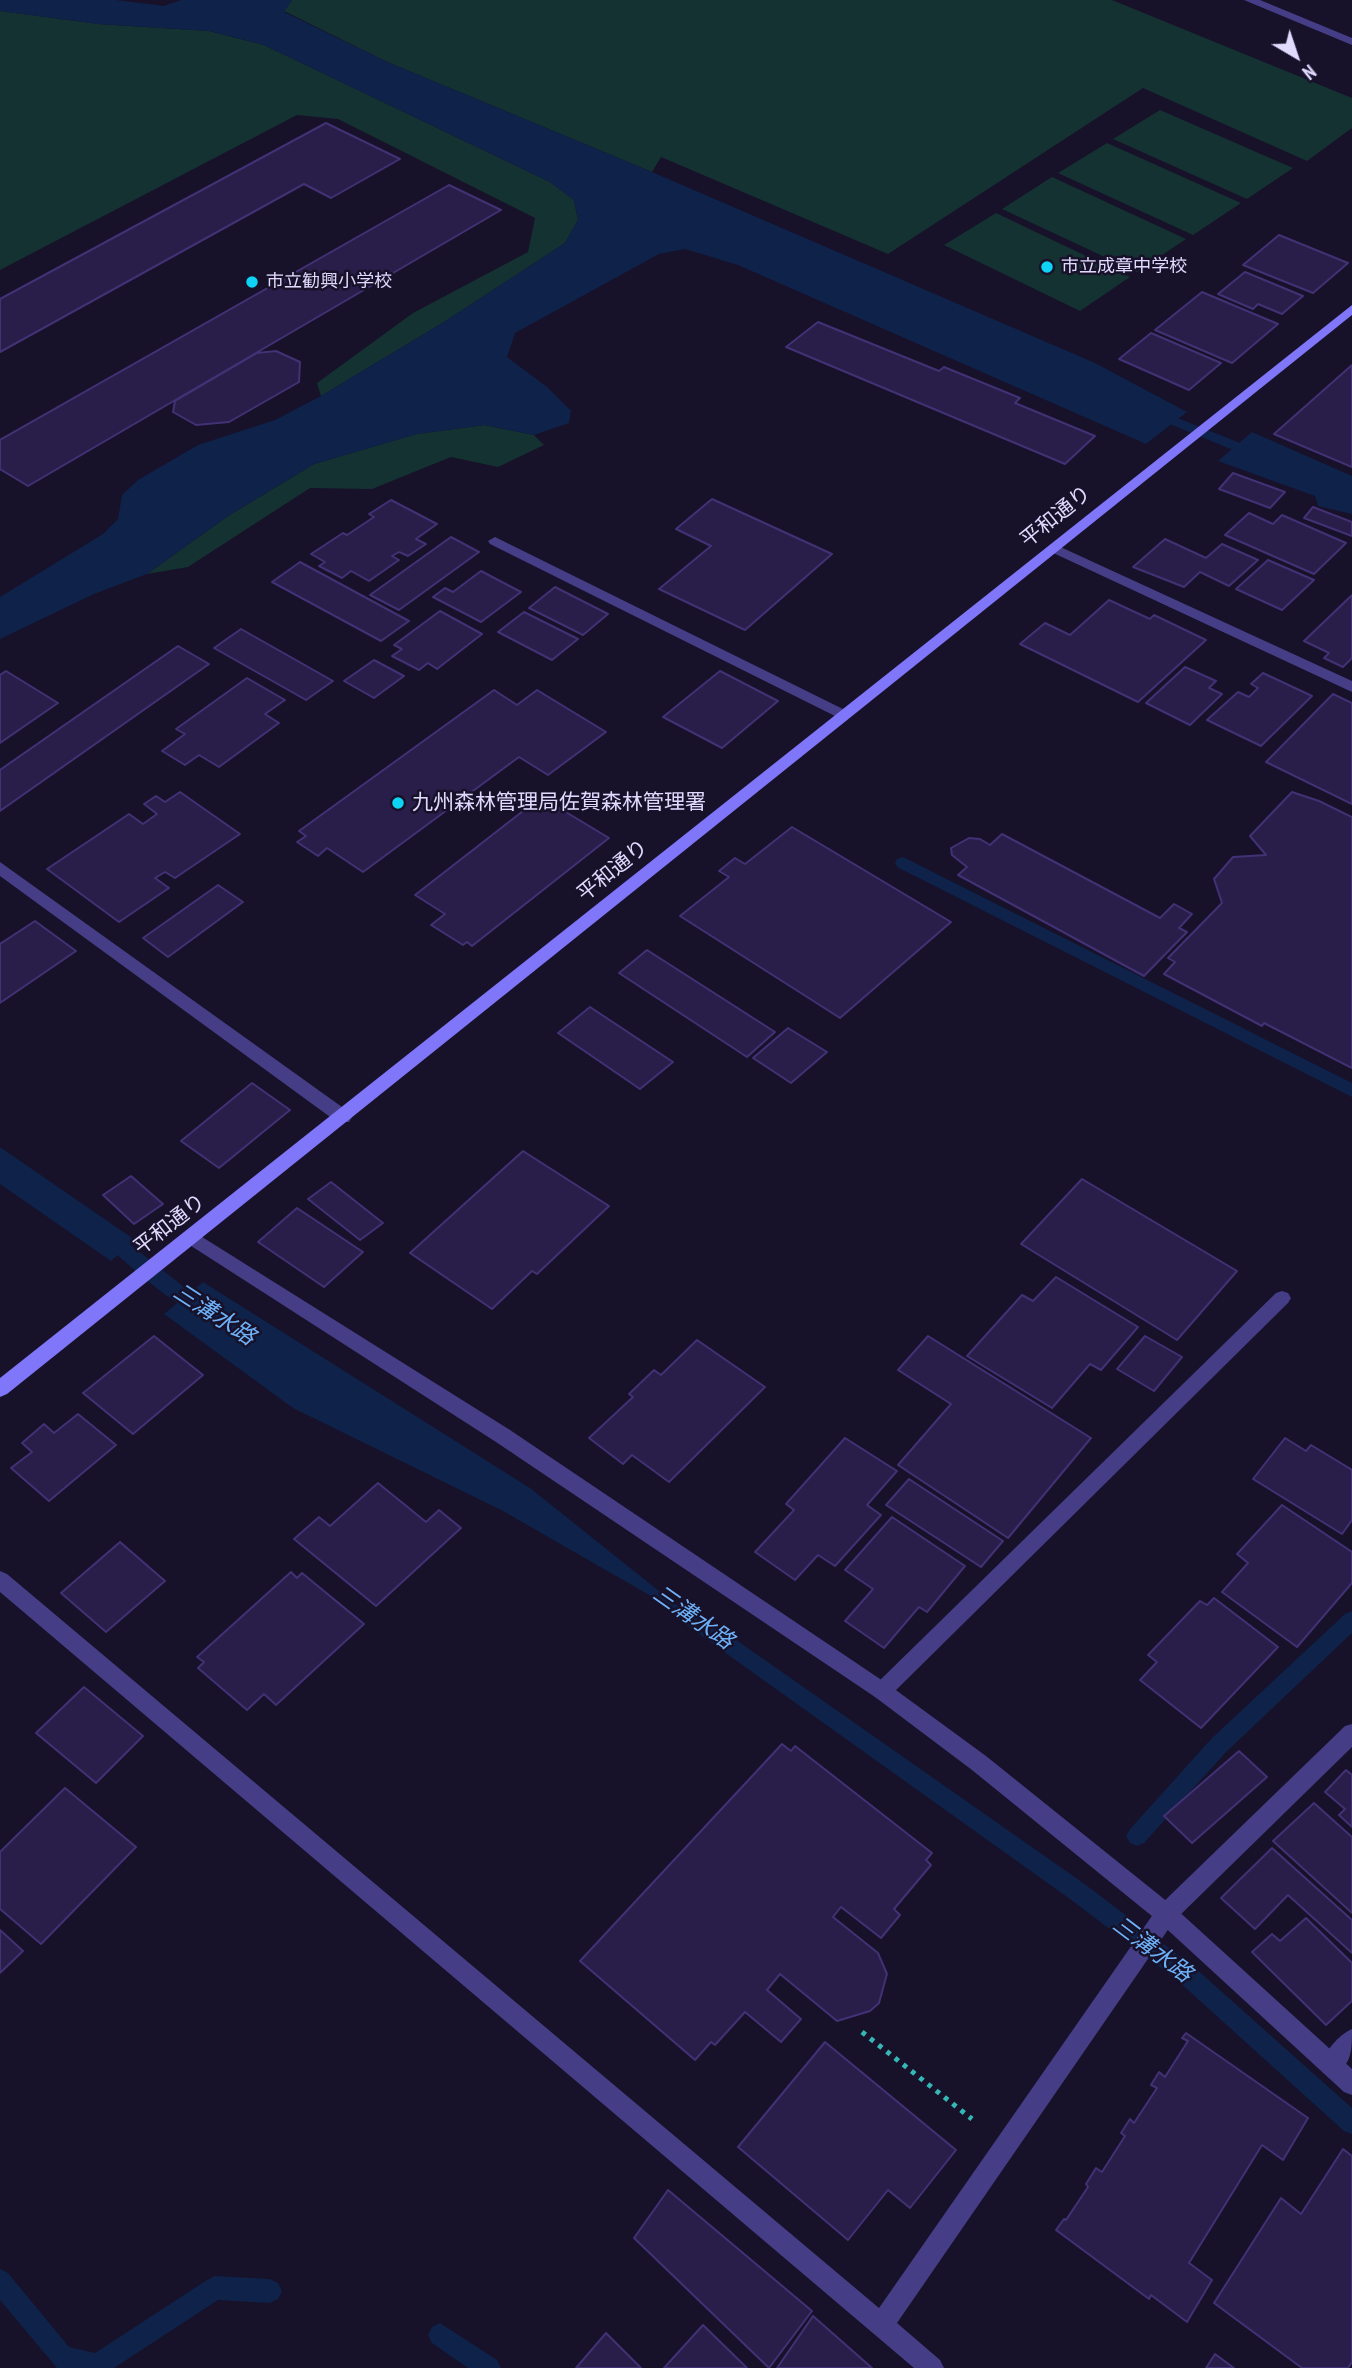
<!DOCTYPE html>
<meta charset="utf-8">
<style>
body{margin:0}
#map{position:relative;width:1352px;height:2368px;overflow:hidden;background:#171129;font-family:"PT Sans Narrow",sans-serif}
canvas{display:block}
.north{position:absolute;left:1261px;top:21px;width:70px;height:70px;-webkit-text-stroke:5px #171129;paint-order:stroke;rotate:141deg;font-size:19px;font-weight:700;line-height:28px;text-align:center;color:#e0dafe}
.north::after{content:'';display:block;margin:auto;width:24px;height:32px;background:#e0dafe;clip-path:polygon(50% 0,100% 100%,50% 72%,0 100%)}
</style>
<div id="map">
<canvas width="1352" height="2368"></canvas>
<div class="north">N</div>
</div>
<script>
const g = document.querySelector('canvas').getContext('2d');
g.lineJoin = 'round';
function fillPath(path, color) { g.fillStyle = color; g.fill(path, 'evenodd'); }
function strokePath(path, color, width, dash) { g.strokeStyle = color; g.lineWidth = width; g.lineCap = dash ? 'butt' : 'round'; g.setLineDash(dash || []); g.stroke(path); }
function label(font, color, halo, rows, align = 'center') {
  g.font = font + ' "PT Sans Narrow","Noto Sans JP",sans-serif'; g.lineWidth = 5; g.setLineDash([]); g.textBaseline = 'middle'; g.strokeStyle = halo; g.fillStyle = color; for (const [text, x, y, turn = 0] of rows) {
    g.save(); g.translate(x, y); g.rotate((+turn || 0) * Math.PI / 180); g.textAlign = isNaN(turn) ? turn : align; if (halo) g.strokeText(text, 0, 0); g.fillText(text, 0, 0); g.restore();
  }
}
const green = new Path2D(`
 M292,0H1112L1352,98V128L1307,161L1143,88L888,254L661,157L652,172L385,61L284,11Z
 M0,11L99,24L209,31L264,45L550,182L574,200L578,220L565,243L444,322L321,396L317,383L413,313L528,252L535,218L338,119L297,115L0,270Z
 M1160,110L1293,168L1247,199L1113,139Z
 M1107,143L1241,203L1193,235L1058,173Z
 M1052,177L1186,239L1137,272L1002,209Z
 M996,213L1130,277L1080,311L944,245Z
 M485,425L534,435L544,445L498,467L451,457L372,489L310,488L188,567L147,574L228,516L314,464L416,434Z`);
const water = new Path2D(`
 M0,0H116L164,6L181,0H292L284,12L385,61L652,172L1095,363L1187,412L1146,444L738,265L685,249L659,254L515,333L507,357L547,387L571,411L569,423L534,435L485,425L417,434L314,464L228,516L147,574L94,594L0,639V597L103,534L118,519L122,495L138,480L198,445L275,420L321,396L444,322L565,243L578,220L574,200L550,182L264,45L209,31L99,24L0,11Z
 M1252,432L1352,476V514L1318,506L1315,496L1218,461Z
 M0,1147L135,1240L111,1261L0,1184Z
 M203,1282L530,1488L703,1626L503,1511L293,1408L164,1314Z`);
const stream = new Path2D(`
 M1155,409L1260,451L1262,454L1255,458L1250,457L1150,416L1148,413Z
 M903,857L1352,1083V1097L897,867L895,863L897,859Z
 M106,1228L112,1230L208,1306L211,1311L208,1316C190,1322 118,1255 100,1240L97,1235L100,1230Z
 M685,1604L1086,1885L1194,1967L1352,2108V2134L1344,2131L1178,1981L1070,1899L678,1619L675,1613L678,1607Z
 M1352,1611V1633L1226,1752L1144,1843L1137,1846L1130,1843L1126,1836L1130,1829L1212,1738L1345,1614Z
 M0,2269L8,2273L69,2347L95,2353L207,2280L215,2276L270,2279L278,2283L282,2291L278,2299L270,2303L218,2300L114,2368H57L0,2300Z
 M440,2323L497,2360L501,2368H468L432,2343L428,2335L432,2327Z`);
const building = new Path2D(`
 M326,123L400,159L331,198L304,184L0,352V299Z
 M449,185L501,210L28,486L0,469V440Z
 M1279,235L1348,263L1313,293L1243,265Z
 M1245,272L1303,296L1282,314L1258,304L1253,309L1218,294Z
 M1202,292L1278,324L1232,363L1155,330Z
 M818,322L939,371L944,367L1020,398L1015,403L1095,436L1065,464L786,347Z
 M1151,333L1221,363L1189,390L1119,359Z
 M276,351L300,362L299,382L229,422L196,425L173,412L175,401L257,353Z
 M1352,365V467L1274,434Z
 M1233,473L1285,492L1270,508L1219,489Z
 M712,499L832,554L745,630L659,589L711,546L676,529Z
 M391,500L437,524L416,539L426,544L408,556L399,552L392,556L399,560L369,581L351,571L342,578L319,566L325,562L311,554L343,533L347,535L374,517L369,514Z
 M1313,507L1352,522V536L1304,518Z
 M1249,513L1273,524L1282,515L1346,543L1314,574L1225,535Z
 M451,537L479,552L399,610L370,595Z
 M1165,539L1206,558L1222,544L1258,560L1229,586L1200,572L1184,587L1133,567Z
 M1268,560L1314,580L1282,610L1236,589Z
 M300,562L409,621L381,641L272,582Z
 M481,571L521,592L481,622L433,597L445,588L453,592Z
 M555,587L608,614L583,635L529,608Z
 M1352,595V658L1343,667L1324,658L1329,653L1304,641Z
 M1109,600L1150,619L1154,615L1206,640L1138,702L1020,644L1045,623L1070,635Z
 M440,611L482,634L437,669L428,663L419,670L392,656L402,649L394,645Z
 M524,612L578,639L552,660L498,632Z
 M241,629L333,681L306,700L214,648Z
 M178,646L209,664L0,811V770Z
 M374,660L404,676L374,698L344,681Z
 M1185,667L1216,681L1209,688L1222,694L1190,725L1146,703Z
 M6,671L58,703L0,743V675Z
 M720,671L778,701L722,748L663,717Z
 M1263,673L1312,696L1261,746L1207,720L1238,692L1249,697L1258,688L1251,684Z
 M247,678L285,700L265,714L279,723L219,767L199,755L185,765L162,751L185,734L176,729Z
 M494,690L517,705L537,690L606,732L548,775L519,757L363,872L327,848L318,856L297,842L306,836L299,831Z
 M1333,694L1352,703V804L1266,762Z
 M180,792L240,834L175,878L165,872L155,878L169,888L119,922L47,869L129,814L143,824L157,814L144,804L156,796L165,802Z
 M1292,792L1319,801L1352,817V1068L1264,1023L1262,1026L1164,974L1175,962L1168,958L1222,903L1214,879L1233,857L1266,855L1250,836Z
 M541,797L609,838L472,946L467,942L463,945L431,925L445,914L415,895Z
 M792,827L951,922L840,1018L680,916L729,877L719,871L735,858L745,864Z
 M1002,834L1160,918L1174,904L1192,914L1179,928L1187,932L1144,976L958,875L967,867L952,855L951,848L969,838L980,839L990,845Z
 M218,885L243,902L168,957L143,938Z
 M35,921L76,951L0,1003V944Z
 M647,950L775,1032L747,1057L619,973Z
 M590,1007L673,1062L640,1089L558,1033Z
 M788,1028L827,1052L791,1083L753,1058Z
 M252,1083L290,1110L219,1168L181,1141Z
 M523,1151L609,1206L537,1274L532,1271L492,1309L410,1253Z
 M131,1176L163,1204L134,1224L103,1195Z
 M1082,1179L1237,1271L1177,1340L1021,1244Z
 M331,1182L383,1223L360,1240L308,1199Z
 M297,1208L363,1252L324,1287L258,1242Z
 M1056,1277L1138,1327L1101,1370L1090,1364L1052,1408L967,1356L1022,1295L1033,1301Z
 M154,1336L203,1375L133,1434L83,1393Z
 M928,1336L1091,1438L1008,1538L898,1465L951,1404L898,1370Z
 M1145,1336L1182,1357L1154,1391L1117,1369Z
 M697,1340L765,1387L669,1482L632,1455L623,1464L589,1438L633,1397L629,1394L654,1370L661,1375Z
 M78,1414L116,1445L49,1501L11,1468L32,1452L22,1443L44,1424L54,1433Z
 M845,1438L897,1471L867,1505L881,1515L835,1566L818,1555L795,1580L755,1552L794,1510L786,1504Z
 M1285,1438L1306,1451L1311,1445L1352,1470V1520L1342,1534L1253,1479Z
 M909,1479L1003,1541L981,1567L886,1505Z
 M378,1483L426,1522L439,1510L461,1528L376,1606L294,1539L319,1517L330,1526Z
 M1282,1505L1352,1552V1583L1297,1647L1222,1592L1248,1563L1237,1554Z
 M892,1517L965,1566L927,1612L919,1607L884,1648L845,1621L873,1589L845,1570Z
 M120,1542L165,1581L106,1632L61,1593Z
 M291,1572L297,1578L302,1573L364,1624L276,1705L264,1694L247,1710L198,1668L204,1662L197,1657Z
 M1214,1598L1278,1647L1201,1728L1140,1680L1157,1662L1148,1655L1200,1601L1207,1605Z
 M84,1687L143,1736L96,1783L36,1733Z
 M782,1744L791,1751L795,1746L932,1853L926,1860L931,1865L894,1909L900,1915L881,1938L841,1907L833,1917L878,1953L887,1974L879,2003L870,2011L837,2021L780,1974L767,1990L801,2019L781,2042L745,2012L715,2045L711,2042L695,2060L580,1961Z
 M1239,1751L1267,1777L1192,1843L1164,1816Z
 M1346,1770L1352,1775V1827L1339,1815L1345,1809L1325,1792Z
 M65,1788L136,1847L41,1944L0,1909V1852Z
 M1314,1803L1352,1837V1913L1273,1841Z
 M1272,1848L1352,1920V1953L1288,1895L1255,1929L1221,1898Z
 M1306,1918L1352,1963V2001L1326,2025L1252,1952L1272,1934L1280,1941Z
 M0,1930L23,1951L0,1973Z
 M1186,2033L1308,2118L1283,2160L1262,2145L1189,2263L1212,2280L1187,2322L1151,2295L1149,2299L1056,2230L1064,2219L1066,2220L1088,2187L1086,2184L1096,2168L1102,2172L1125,2136L1121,2133L1130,2119L1134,2123L1157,2088L1151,2085L1159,2072L1165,2077L1188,2041L1182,2038Z
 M825,2042L956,2150L910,2208L888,2190L848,2240L738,2147Z
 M1343,2149L1352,2156V2362L1348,2368H1302L1214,2303L1281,2198L1301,2214Z
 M668,2190L812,2311L769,2368L634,2238Z
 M813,2316L872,2368H777Z
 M703,2325L747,2368H664Z
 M606,2333L641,2368H576Z
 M1215,2354L1234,2368H1206Z`);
const path = new Path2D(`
 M862,2032L972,2119`);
const lane = new Path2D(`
 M1244,0H1260L1352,38V45Z
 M1282,1291L1288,1293L1291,1298L1288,1303L889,1697L882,1700L875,1697L872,1691L875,1685L1276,1293Z
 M1352,1724V1747L1174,1921L1141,1969L1133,1973L1125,1969L1122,1962L1125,1955L1158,1907L1345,1726Z
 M1352,2029C1352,2050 1352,2067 1331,2076L1323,2073L1320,2065C1325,2052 1338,2035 1352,2029Z`);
const street = new Path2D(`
 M495,537L849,712L851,715L849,718H839L490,544L488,541Z
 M1054,544L1352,681V692L1049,551V545Z
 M0,862L349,1112L352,1117L349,1122H337L0,876Z
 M191,1230L510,1430L889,1685L986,1756L1174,1907L1352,2069V2095L1344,2092L1158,1921L972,1770L875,1697L496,1442L185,1242L182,1237L185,1232Z
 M0,1571L7,1574L879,2308L1125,1955L1133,1951L1141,1955L1144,1962L1141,1969L897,2323L940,2360L944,2368H914L0,1592Z`);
const secondary = new Path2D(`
 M1352,305V315L7,1394L0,1397V1378Z`);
const markers = [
 [1047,267,7,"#0fd3f5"],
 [252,282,7,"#0fd3f5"],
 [398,803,7,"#0fd3f5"]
];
const farPoinames = [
 ["市立成章中学校",1061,267],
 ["市立勧興小学校",266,282]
];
const streetNames = [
 ["平和通り",1056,517,-39],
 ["平和通り",613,871,-39],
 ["平和通り",170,1225,-38]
];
const poiNames = [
 ["九州森林管理局佐賀森林管理署",412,803]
];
const waterNames = [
 ["三溝水路",214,1315,33],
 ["三溝水路",693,1618,35],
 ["三溝水路",1152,1950,37]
];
fillPath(green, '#153232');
fillPath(water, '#0f224a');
fillPath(stream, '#0f224a');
fillPath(building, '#291e49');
strokePath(building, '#423174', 2);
strokePath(path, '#35b7b5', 5, [4.5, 6]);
fillPath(lane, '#453e86');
fillPath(street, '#453e86');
fillPath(secondary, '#7f76f9');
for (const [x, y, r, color] of markers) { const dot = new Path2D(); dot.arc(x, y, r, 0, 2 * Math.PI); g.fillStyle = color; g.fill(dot); strokePath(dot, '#171129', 2.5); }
label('18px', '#e0dafe', '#171129', farPoinames, 'left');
label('21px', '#e0dafe', '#171129', streetNames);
label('21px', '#e0dafe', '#171129', poiNames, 'left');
label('italic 23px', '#6db1f9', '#171129', waterNames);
</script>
